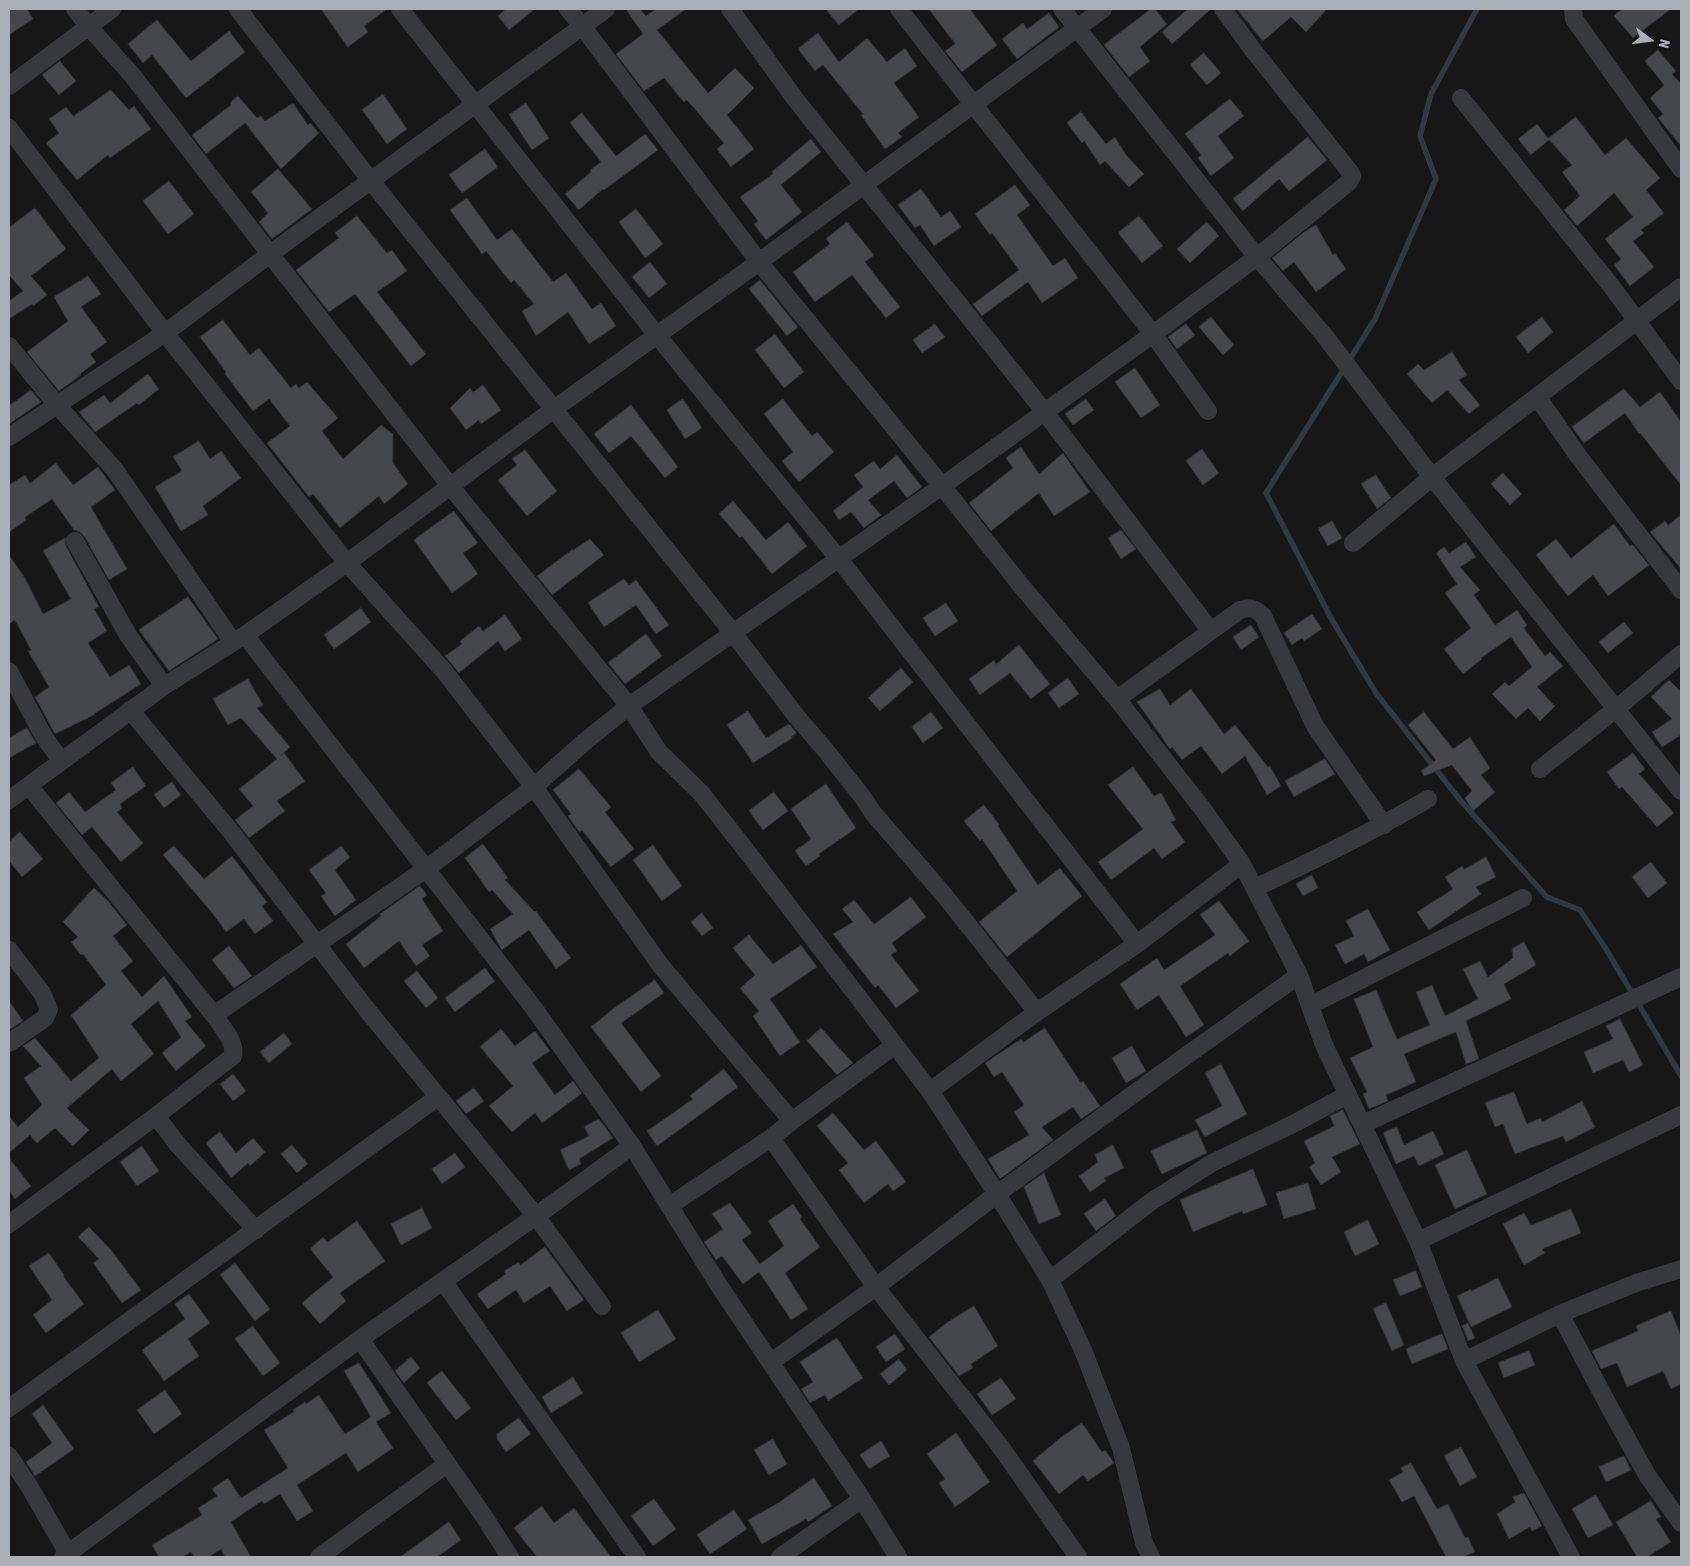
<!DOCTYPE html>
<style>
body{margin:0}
#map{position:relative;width:1690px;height:1566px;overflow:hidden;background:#171718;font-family:"Asap Condensed",sans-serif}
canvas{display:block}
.frame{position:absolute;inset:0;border:10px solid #aaaeb7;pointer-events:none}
.north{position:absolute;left:1625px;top:15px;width:50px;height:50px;-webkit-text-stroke:4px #121214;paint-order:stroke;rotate:105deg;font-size:14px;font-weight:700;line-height:20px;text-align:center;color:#aaaeb7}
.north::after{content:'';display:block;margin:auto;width:18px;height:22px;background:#aaaeb7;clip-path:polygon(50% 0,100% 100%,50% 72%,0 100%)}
</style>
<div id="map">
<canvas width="1690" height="1566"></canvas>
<div class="frame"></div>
<div class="north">N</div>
</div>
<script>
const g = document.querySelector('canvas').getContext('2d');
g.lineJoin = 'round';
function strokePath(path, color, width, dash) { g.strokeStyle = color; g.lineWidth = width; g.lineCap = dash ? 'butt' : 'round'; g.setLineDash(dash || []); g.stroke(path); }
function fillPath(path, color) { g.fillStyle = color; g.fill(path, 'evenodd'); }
const stream = new Path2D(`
 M1477,9L1431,94L1420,136L1436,179L1375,319L1266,493L1332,620L1376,693L1460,800L1547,897L1580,910L1606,949L1681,1076`);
const building = new Path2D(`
 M9,9H27L33,19L9,35Z
 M321,9H387L364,26L368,32L348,47Z
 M506,9H535L509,30L498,16Z
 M629,9H640L646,16L656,9H686L657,30L708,93L735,68L754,88L727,115L754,149L731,167L717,149L724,143L687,100L684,102L664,78L644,91L616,54L643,34L627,11Z
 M826,9H859L839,25Z
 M929,9H970L997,45L962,72L945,51L955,44Z
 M1151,9H1155L1167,24L1140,47L1150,61L1129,77L1104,45Z
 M1188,9H1211L1172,44L1162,32Z
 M1237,9H1327L1306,32L1291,17L1263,41Z
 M1622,9H1671L1633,38L1614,16Z
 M1049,13L1059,27L1017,59L1002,39L1023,23L1027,29Z
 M157,20L191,61L229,31L245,52L186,98L152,55L143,63L128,44Z
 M818,33L839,62L867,38L887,62L905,48L917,66L894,83L919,117L898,133L902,137L885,149L861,115L863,114L823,65L815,71L798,49Z
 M1658,50L1676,71L1672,74L1681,84V146L1658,118L1663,114L1650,98L1664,85L1645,61Z
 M1204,53L1221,73L1207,85L1190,65Z
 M60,61L76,81L59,95L42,75Z
 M111,90L129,110L134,106L151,129L110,158L108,155L77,180L46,143L59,133L49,119L66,107L73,116Z
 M383,94L407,129L387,144L362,110Z
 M238,96L257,118L261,116L265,121L293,103L308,125L310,123L319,133L281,169L245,123L206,154L192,135L231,105L230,103Z
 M1230,99L1244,116L1218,136L1234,158L1211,176L1198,158L1201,155L1185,134Z
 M526,103L549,138L532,150L509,115Z
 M1081,112L1106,144L1115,137L1126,155L1144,174L1129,187L1105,161L1100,165L1084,141L1082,143L1067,123Z
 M582,113L616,156L645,134L658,150L604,190L603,189L579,210L565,194L591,172L590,170L601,162L570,123Z
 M1576,117L1605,155L1626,138L1660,178L1646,190L1664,213L1641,230L1644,233L1633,241L1654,267L1630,286L1614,265L1621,259L1605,239L1633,217L1614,193L1577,226L1564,210L1580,196L1562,172L1572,165L1549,140L1531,155L1518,139L1537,124L1548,138Z
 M1308,137L1327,160L1289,191L1279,179L1243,211L1233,199Z
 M811,139L821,152L781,185L802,212L766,240L754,224L758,221L740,197L773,174L772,172Z
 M485,149L498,167L462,193L449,175Z
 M278,169L312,209L272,239L259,222L268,213L251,192Z
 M169,181L194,214L168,234L143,201Z
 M1015,185L1030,205L1017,215L1053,266L1065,258L1078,278L1042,303L1028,282L982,316L973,304L1019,270L992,233L990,235L975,214Z
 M921,189L941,217L950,211L961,227L934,246L920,225L915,228L898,205Z
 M467,198L497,240L512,229L553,282L566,273L592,309L601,303L616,326L589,344L568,312L536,336L522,311L534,304L514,280L511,283L486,251L482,254L450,210Z
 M35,208L66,249L31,276L47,295L33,306L32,304L9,319V301L23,291L9,275V228Z
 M636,209L663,244L645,258L619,222Z
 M357,216L387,253L392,250L407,271L377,292L426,354L411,366L355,294L329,312L296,270L339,238L335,233Z
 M1139,216L1163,246L1142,263L1118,233Z
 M847,222L874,255L865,262L900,307L886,318L852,275L815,302L793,272L830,244L826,239Z
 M1207,222L1219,236L1190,263L1177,249Z
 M1316,225L1333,255L1335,253L1346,269L1316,292L1294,262L1283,271L1272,258L1304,232Z
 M650,262L667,284L649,298L632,277Z
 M88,276L101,294L81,307L107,342L90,354L96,362L80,374L81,375L59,391L27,352L68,321L54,297Z
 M760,280L798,327L787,336L749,289Z
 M1211,317L1234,345L1223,355L1199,327Z
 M1542,317L1553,332L1528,353L1516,337Z
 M223,320L250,355L259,348L291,388L296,384L299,388L307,382L338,418L322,431L343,459L381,425L393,434V463L408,484L384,504L379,496L340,528L313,494L309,497L267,443L290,426L269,399L253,411L225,374L226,372L200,337Z
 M935,324L945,337L922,353L913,340Z
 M1186,324L1195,335L1177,349L1168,337Z
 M775,334L804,372L784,388L755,350Z
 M1452,352L1467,375L1459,380L1480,405L1469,414L1447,390L1432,403L1407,374L1418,364L1424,370Z
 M1135,368L1160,405L1141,418L1115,382Z
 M148,374L159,389L139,405L137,403L95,432L79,412L104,395L110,403Z
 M483,385L501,410L481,424L479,420L466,430L450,408L470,388L473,392Z
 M1624,389L1640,407L1660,392L1681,422V485L1640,433L1639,434L1625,413L1584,443L1572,427Z
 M31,390L41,402L9,424V406Z
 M683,399L702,428L685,439L667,410Z
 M783,399L812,436L817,432L834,452L799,482L782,461L793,452L764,414Z
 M1086,399L1094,410L1073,425L1065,414Z
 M631,405L678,467L665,478L631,436L609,453L594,434Z
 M199,441L210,459L221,451L241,478L203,506L208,515L181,531L155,487L182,471L173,457Z
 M1021,447L1039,474L1063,453L1090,492L1054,516L1039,493L991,531L969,503L1013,468L1006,458Z
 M1202,449L1219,473L1203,485L1186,461Z
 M525,450L557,491L527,516L498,480L517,465L512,459Z
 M897,455L922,487L907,498L894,481L868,500L881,515L864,528L851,512L839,520L833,511L863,487L854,475L874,461L880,469Z
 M56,463L73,485L98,467L115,490L91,507L127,569L109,580L84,536L80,532L74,530L52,499L25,517L26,520L9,532V485L25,475L30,483Z
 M1503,473L1522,494L1510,505L1491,484Z
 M1376,475L1391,498L1377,509L1361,484Z
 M733,501L766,540L788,522L807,546L772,574L742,536L740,538L719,514Z
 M454,511L478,543L463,553L478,574L452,593L414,540Z
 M1681,515V569L1650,532L1665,521L1668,525Z
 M1332,521L1342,538L1328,546L1318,529Z
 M1614,524L1630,546L1633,545L1649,565L1608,596L1593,575L1568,596L1536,555L1556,539L1571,558Z
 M1121,530L1136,549L1121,559L1108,538Z
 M65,538L66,546L99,607L94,609L107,631L88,643L110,677L129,665L141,684L94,714V715L55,734L35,697L49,687L28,651L31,650L15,620L9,624V555L25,578L43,614L71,599L43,551Z
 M590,539L604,555L552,595L537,576L573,549V550Z
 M1466,542L1476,557L1460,567L1480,590L1474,595L1495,625L1517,610L1527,625L1524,628L1545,656L1550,652L1563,666L1537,687L1555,706L1540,721L1528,708L1516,719L1492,694L1505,682L1509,686L1532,667L1511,637L1481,658L1482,659L1463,674L1444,649L1471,628L1445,593L1457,584L1436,553L1444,547L1449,553Z
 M624,579L629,585L636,580L669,625L656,634L636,605L604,627L588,603Z
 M188,597L218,639L169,671L139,630Z
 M946,603L958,621L935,636L923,618Z
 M361,608L371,622L334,649L324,635Z
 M1312,614L1322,629L1304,641L1302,638L1292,645L1284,633Z
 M505,615L522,639L505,651L498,641L459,673L445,656L462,644L460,641L479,626L483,631Z
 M1624,622L1633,633L1608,653L1599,642Z
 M1251,625L1259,637L1241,650L1233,637Z
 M646,634L662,656L625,684L608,663Z
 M1019,645L1050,684L1031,699L1010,673L980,695L969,679L994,660L996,664Z
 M901,668L913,682L880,711L868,698Z
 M1068,678L1079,694L1059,708L1048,693Z
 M248,679L263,705L257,708L290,747L280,756L284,753L305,781L277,801L285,811L249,838L235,820L253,806L239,789L277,759L241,718L228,725L213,699Z
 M1669,680L1681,692V735L1662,747L1652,732L1672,719L1651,697Z
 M1160,689L1170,705L1191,689L1224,734L1235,725L1268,767L1270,766L1281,786L1267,795L1245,756L1222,774L1201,746L1182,760L1172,747L1170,749L1137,702Z
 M748,711L766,738L789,724L797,733L791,737L792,738L753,763L727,725Z
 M931,712L943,728L923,743L912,727Z
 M1424,712L1453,749L1470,737L1490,768L1481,775L1495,792L1473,811L1465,798L1472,791L1452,765L1424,776L1421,771L1436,760L1408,725Z
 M27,728L36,743L9,758V738Z
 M1633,753L1645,769L1639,774L1674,813L1657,827L1622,787L1619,789L1607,772Z
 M1325,759L1335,774L1294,797L1285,781Z
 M133,767L146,786L120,804L122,808L117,812L143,843L121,862L92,827L82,835L56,803L69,792L85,812L116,790L111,783Z
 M1133,767L1154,796L1161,793L1176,820L1171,822L1185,842L1162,859L1154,848L1111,880L1098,862L1143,829L1108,785Z
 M579,769L611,807L605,812L634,849L611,867L582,830L579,832L568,816L571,814L553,790Z
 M172,782L181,795L164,808L154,795Z
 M826,784L856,828L819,854L820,856L806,866L795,851L811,839L791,809Z
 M774,792L788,811L763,830L749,811Z
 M984,805L999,824L998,826L1038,885L1060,868L1082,896L1007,957L979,922L1017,891L982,839L980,841L964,821Z
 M20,832L43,859L22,877L9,861V842Z
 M483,844L508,878L505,880L535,912L536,911L571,958L556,969L529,930L502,950L490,929L513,914L492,890L489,892L465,858Z
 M653,845L682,886L662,901L633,860Z
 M174,846L204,879L232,856L267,902L262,906L273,921L255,934L244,919L226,932L213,914L163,855Z
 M341,846L350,857L335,870L356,900L335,916L321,896L326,893L309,870Z
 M1486,857L1496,877L1476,887L1481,894L1429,930L1417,912L1453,889L1445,877L1462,866L1464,869Z
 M1651,862L1667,883L1648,898L1632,877Z
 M1312,875L1318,888L1303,896L1296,884Z
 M420,886L427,895L422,899L443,931L422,945L430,956L416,966L399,941L364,968L346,944L381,916L380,914Z
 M94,888L108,901L127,925L113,936L133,961L121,971L142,997L164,976L192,1017L185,1021L206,1046L176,1071L162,1053L181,1037L158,1001L131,1024L154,1054L121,1081L112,1069L67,1108L89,1130L73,1146L55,1128L37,1143L30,1135L9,1153V1116L18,1127L42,1105L24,1078L41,1066L23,1046L35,1038L71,1081L99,1058L71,1015L106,985L83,954L81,955L71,942L78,937L63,922Z
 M911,897L926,917L892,943L897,951L891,955L919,991L896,1008L878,985L875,988L833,934L853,922L842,909L854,900L874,924Z
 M1219,901L1249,941L1230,956L1228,953L1180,986L1204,1025L1186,1037L1159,995L1137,1010L1120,984L1157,958L1164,970L1215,935L1200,915Z
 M1368,909L1390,950L1368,962L1364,954L1345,964L1335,945L1354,936L1346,921Z
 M702,913L713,928L702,936L691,922Z
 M749,935L773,964L801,945L817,967L770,999L800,1042L780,1056L753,1016L759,1011L740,988L755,975L733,948Z
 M1524,942L1536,965L1504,984L1511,999L1466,1021L1479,1059L1466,1064L1456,1032L1404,1054L1416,1082L1386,1095L1388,1101L1369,1109L1363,1094L1367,1092L1350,1058L1373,1047L1354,999L1376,990L1397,1039L1430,1025L1416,992L1432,985L1445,1016L1478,999L1463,969L1480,961L1488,977L1513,958L1512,949Z
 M229,946L252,976L234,988L212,960Z
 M485,968L495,981L455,1012L445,998Z
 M417,971L438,998L426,1008L404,981Z
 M655,980L664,993L621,1023L661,1076L641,1092L591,1027L614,1008Z
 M9,1001L23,1021L11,1029L9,1027Z
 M1620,1019L1643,1065L1629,1072L1623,1060L1593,1073L1584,1052L1613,1039L1606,1026Z
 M821,1028L853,1063L837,1075L807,1041Z
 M1045,1028L1081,1083L1083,1081L1100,1106L1081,1119L1073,1107L1042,1127L1053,1140L1000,1179L988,1159L1029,1135L1014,1112L1024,1105L1002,1072L994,1077L985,1063L1021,1039L1023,1042Z
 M501,1029L515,1046L535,1031L550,1051L532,1063L555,1095L573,1081L582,1093L542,1123L535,1113L512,1132L489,1106L513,1086L480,1047Z
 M284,1033L292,1044L269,1063L260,1052Z
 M1132,1046L1146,1071L1126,1083L1112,1058Z
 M1221,1064L1247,1114L1205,1137L1195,1120L1222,1106L1205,1073Z
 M724,1069L738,1087L657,1146L647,1131L693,1099L690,1096Z
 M233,1074L246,1091L233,1101L220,1084Z
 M474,1088L484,1101L466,1114L456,1101Z
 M1514,1092L1527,1124L1541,1118L1542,1122L1582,1101L1595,1127L1566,1142L1563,1136L1515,1154L1503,1124L1495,1127L1485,1103Z
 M1343,1110L1360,1144L1332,1157L1341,1172L1321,1185L1309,1167L1315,1163L1304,1141L1334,1126L1330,1116Z
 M833,1113L864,1150L876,1141L906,1182L893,1191L888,1184L864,1203L839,1170L848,1163L817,1126Z
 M599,1119L613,1138L579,1159L581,1164L569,1170L560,1150L589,1136L584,1127Z
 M1397,1127L1404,1145L1433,1131L1444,1154L1419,1166L1414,1156L1396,1164L1383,1133Z
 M1197,1130L1207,1153L1162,1174L1151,1151Z
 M220,1132L236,1153L253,1138L265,1152L250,1166L248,1163L231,1178L206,1143Z
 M292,1145L308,1164L297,1173L281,1154Z
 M1113,1145L1124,1168L1104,1178L1106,1181L1090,1192L1079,1176L1098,1162L1095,1155Z
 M142,1146L159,1171L137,1186L120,1162Z
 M1467,1150L1487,1194L1455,1209L1435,1165Z
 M455,1153L465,1167L442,1184L432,1169Z
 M9,1158L31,1186L15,1199L9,1191Z
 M1253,1169L1267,1205L1243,1214L1242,1211L1193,1232L1180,1200Z
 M1044,1173L1061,1215L1039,1224L1024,1187Z
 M1308,1183L1316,1209L1284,1219L1276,1193Z
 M1105,1199L1116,1216L1096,1231L1084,1214Z
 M730,1203L752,1233L742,1240L760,1264L784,1246L768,1221L793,1204L802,1217L800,1219L820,1247L785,1273L808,1309L791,1320L759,1272L743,1284L722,1256L716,1260L704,1242L723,1229L712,1214Z
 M422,1208L432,1228L401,1245L391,1224Z
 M1571,1209L1581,1233L1542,1249L1545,1253L1524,1265L1503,1224L1524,1213L1531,1225Z
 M1368,1220L1379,1244L1355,1256L1344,1232Z
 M357,1221L385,1261L340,1293L346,1301L320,1324L302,1303L333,1277L310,1249L323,1237L327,1242Z
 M89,1227L111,1250L141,1290L122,1303L93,1263L99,1259L78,1237Z
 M545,1247L584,1300L567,1311L550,1286L524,1303L516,1290L488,1309L477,1294L506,1274L504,1271L519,1262L520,1265Z
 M49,1253L64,1275L63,1276L84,1304L46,1333L33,1315L52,1300L29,1266Z
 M235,1263L270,1309L255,1321L220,1275Z
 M1416,1271L1422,1287L1400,1296L1393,1280Z
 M1498,1278L1512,1307L1471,1327L1457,1296L1471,1289V1291Z
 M189,1294L210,1323L188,1339L199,1356L164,1381L142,1350L185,1319L175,1304Z
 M1386,1303L1404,1345L1392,1351L1373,1309Z
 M974,1306L998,1346L971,1364L973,1368L959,1376L929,1337L945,1324Z
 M658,1310L676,1339L639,1362L621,1333Z
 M1671,1311L1681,1336V1384L1671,1389L1663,1371L1627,1387L1617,1363L1601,1369L1592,1351L1638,1331L1636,1326Z
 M1468,1323L1475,1338L1468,1341L1462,1326Z
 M253,1326L280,1363L263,1376L235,1339Z
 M895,1334L905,1349L886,1362L876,1347Z
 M1442,1334L1448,1349L1412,1364L1406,1349Z
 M837,1338L863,1378L828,1401L825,1395L810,1403L801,1389L813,1382L800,1362Z
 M1529,1351L1535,1365L1504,1378L1498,1363Z
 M411,1357L420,1368L404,1383L395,1371Z
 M899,1359L907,1370L889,1385L880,1374Z
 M359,1363L391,1413L376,1422L393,1448L358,1472L346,1453L297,1485L313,1511L297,1521L280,1494L264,1504L262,1501L231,1522L251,1557H225L221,1549L209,1557H194L191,1552L182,1557H159L152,1545L202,1515L198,1508L217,1496L212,1489L228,1478L241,1498L288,1468L264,1430L294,1412L293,1410L305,1402L306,1404L319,1395L345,1434L371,1417L344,1371Z
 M442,1371L471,1408L456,1420L427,1383Z
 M573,1377L583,1393L551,1413L542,1397Z
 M1001,1378L1016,1399L992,1415L977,1394Z
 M165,1390L182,1414L154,1434L137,1410Z
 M43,1405L74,1449L35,1476L26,1462L52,1443L32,1414Z
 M519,1418L531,1434L506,1452L497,1439V1434Z
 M1082,1423L1102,1452L1105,1450L1114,1463L1088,1481L1083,1475L1059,1494L1033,1461L1060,1438Z
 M956,1433L990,1482L955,1507L939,1483L945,1479L927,1454Z
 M773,1439L787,1464L769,1475L754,1450Z
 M881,1441L890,1456L869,1469L860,1455Z
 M1461,1447L1477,1477L1460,1486L1444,1456Z
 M1624,1456L1631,1470L1606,1482L1599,1467Z
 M1411,1463L1437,1509L1448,1504L1465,1538L1468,1537L1475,1552L1463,1557H1446L1414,1496L1402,1502L1389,1480L1403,1472L1401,1468Z
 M814,1478L832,1506L808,1522L806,1519L762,1544L748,1520L778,1503Z
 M1524,1493L1542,1526L1532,1531L1530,1527L1509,1539L1497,1514L1515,1502L1513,1497Z
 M1596,1495L1613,1525L1588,1538L1572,1509Z
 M654,1499L676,1529L653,1546L631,1516Z
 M1651,1501L1661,1517L1656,1519L1671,1542L1647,1557H1637L1616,1522Z
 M542,1506L554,1523L574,1508L611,1557H537L514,1528Z
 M734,1510L747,1529L710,1554L697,1535Z
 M449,1522L461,1540L437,1557H400Z`);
const minor = new Path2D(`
 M75,9L89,27L132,75L270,254L451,487L629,706L659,752L701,793L738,840L930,1091L997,1194L1050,1280L1083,1350L1121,1448L1144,1543L1151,1557
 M238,9L371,181L733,633L797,717L827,752L864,799L873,813L945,896L1037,1012
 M400,9L656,334L839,559L1137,944
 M568,9L582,26L759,262L942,486L1023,588L1117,699L1202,808L1242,864L1299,975L1324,1045L1418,1241L1464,1361L1571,1557
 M730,9L796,100L1044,411L1210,630
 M899,9L1153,334L1208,411
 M1062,9L1257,257L1324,335L1432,477L1681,791
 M1573,9L1574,19L1681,169
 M9,86L112,9
 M1461,98L1612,287L1681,381
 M9,128L165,333L347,563L444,671L534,787L661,966L792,1121
 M9,346L58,406L115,470L233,642
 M1538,398L1579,457L1681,590
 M9,437L165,333L270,254L606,9
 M75,541L128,635L164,686
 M1353,543L1432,477L1681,287
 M245,635L533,1007L632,1146L720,1287L862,1499L898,1557
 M9,671L43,735L61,761
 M1117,699L1240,610C1250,607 1255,608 1263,616L1315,726L1384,825
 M130,710L232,833L368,1011L536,1216L602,1306
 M1540,769L1616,709L1681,654
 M29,786L214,1015
 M9,800L164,686L245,635L347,563L554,409L759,262L1103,9
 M1255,888C1314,860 1372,832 1428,799
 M9,950L42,993L49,1009L45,1018L9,1043
 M1311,1005L1523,898
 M930,1091L1037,1012L1137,944L1242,864
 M156,1116L179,1146L256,1230
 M1363,1124L1681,977
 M771,1138L876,1287L1000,1446L1078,1557
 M669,1206L771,1138L792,1121L895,1045
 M9,1224L156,1116L233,1056C236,1042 222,1027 214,1015L426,869L534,787L583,743L629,706L942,486L1153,334L1257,257L1349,182L1352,176L1350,172L1253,50L1223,9
 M1418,1241L1681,1115
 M1050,1280L1152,1201L1212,1163L1295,1123L1347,1095
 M443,1281L637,1557
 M1560,1314L1611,1410L1647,1475L1681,1523
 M360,1339L483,1515L510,1557
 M1464,1361L1560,1314L1636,1283L1681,1269
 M771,1362L876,1287L997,1194L1158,1076L1299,975
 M9,1408L438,1097
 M9,1456L29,1486L70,1557
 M63,1557L360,1339L536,1216L632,1146
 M319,1557L447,1464
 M780,1557L862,1499`);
strokePath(stream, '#313940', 5.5);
fillPath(building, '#46474b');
strokePath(building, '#313134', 1);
strokePath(minor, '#38393d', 18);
</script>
